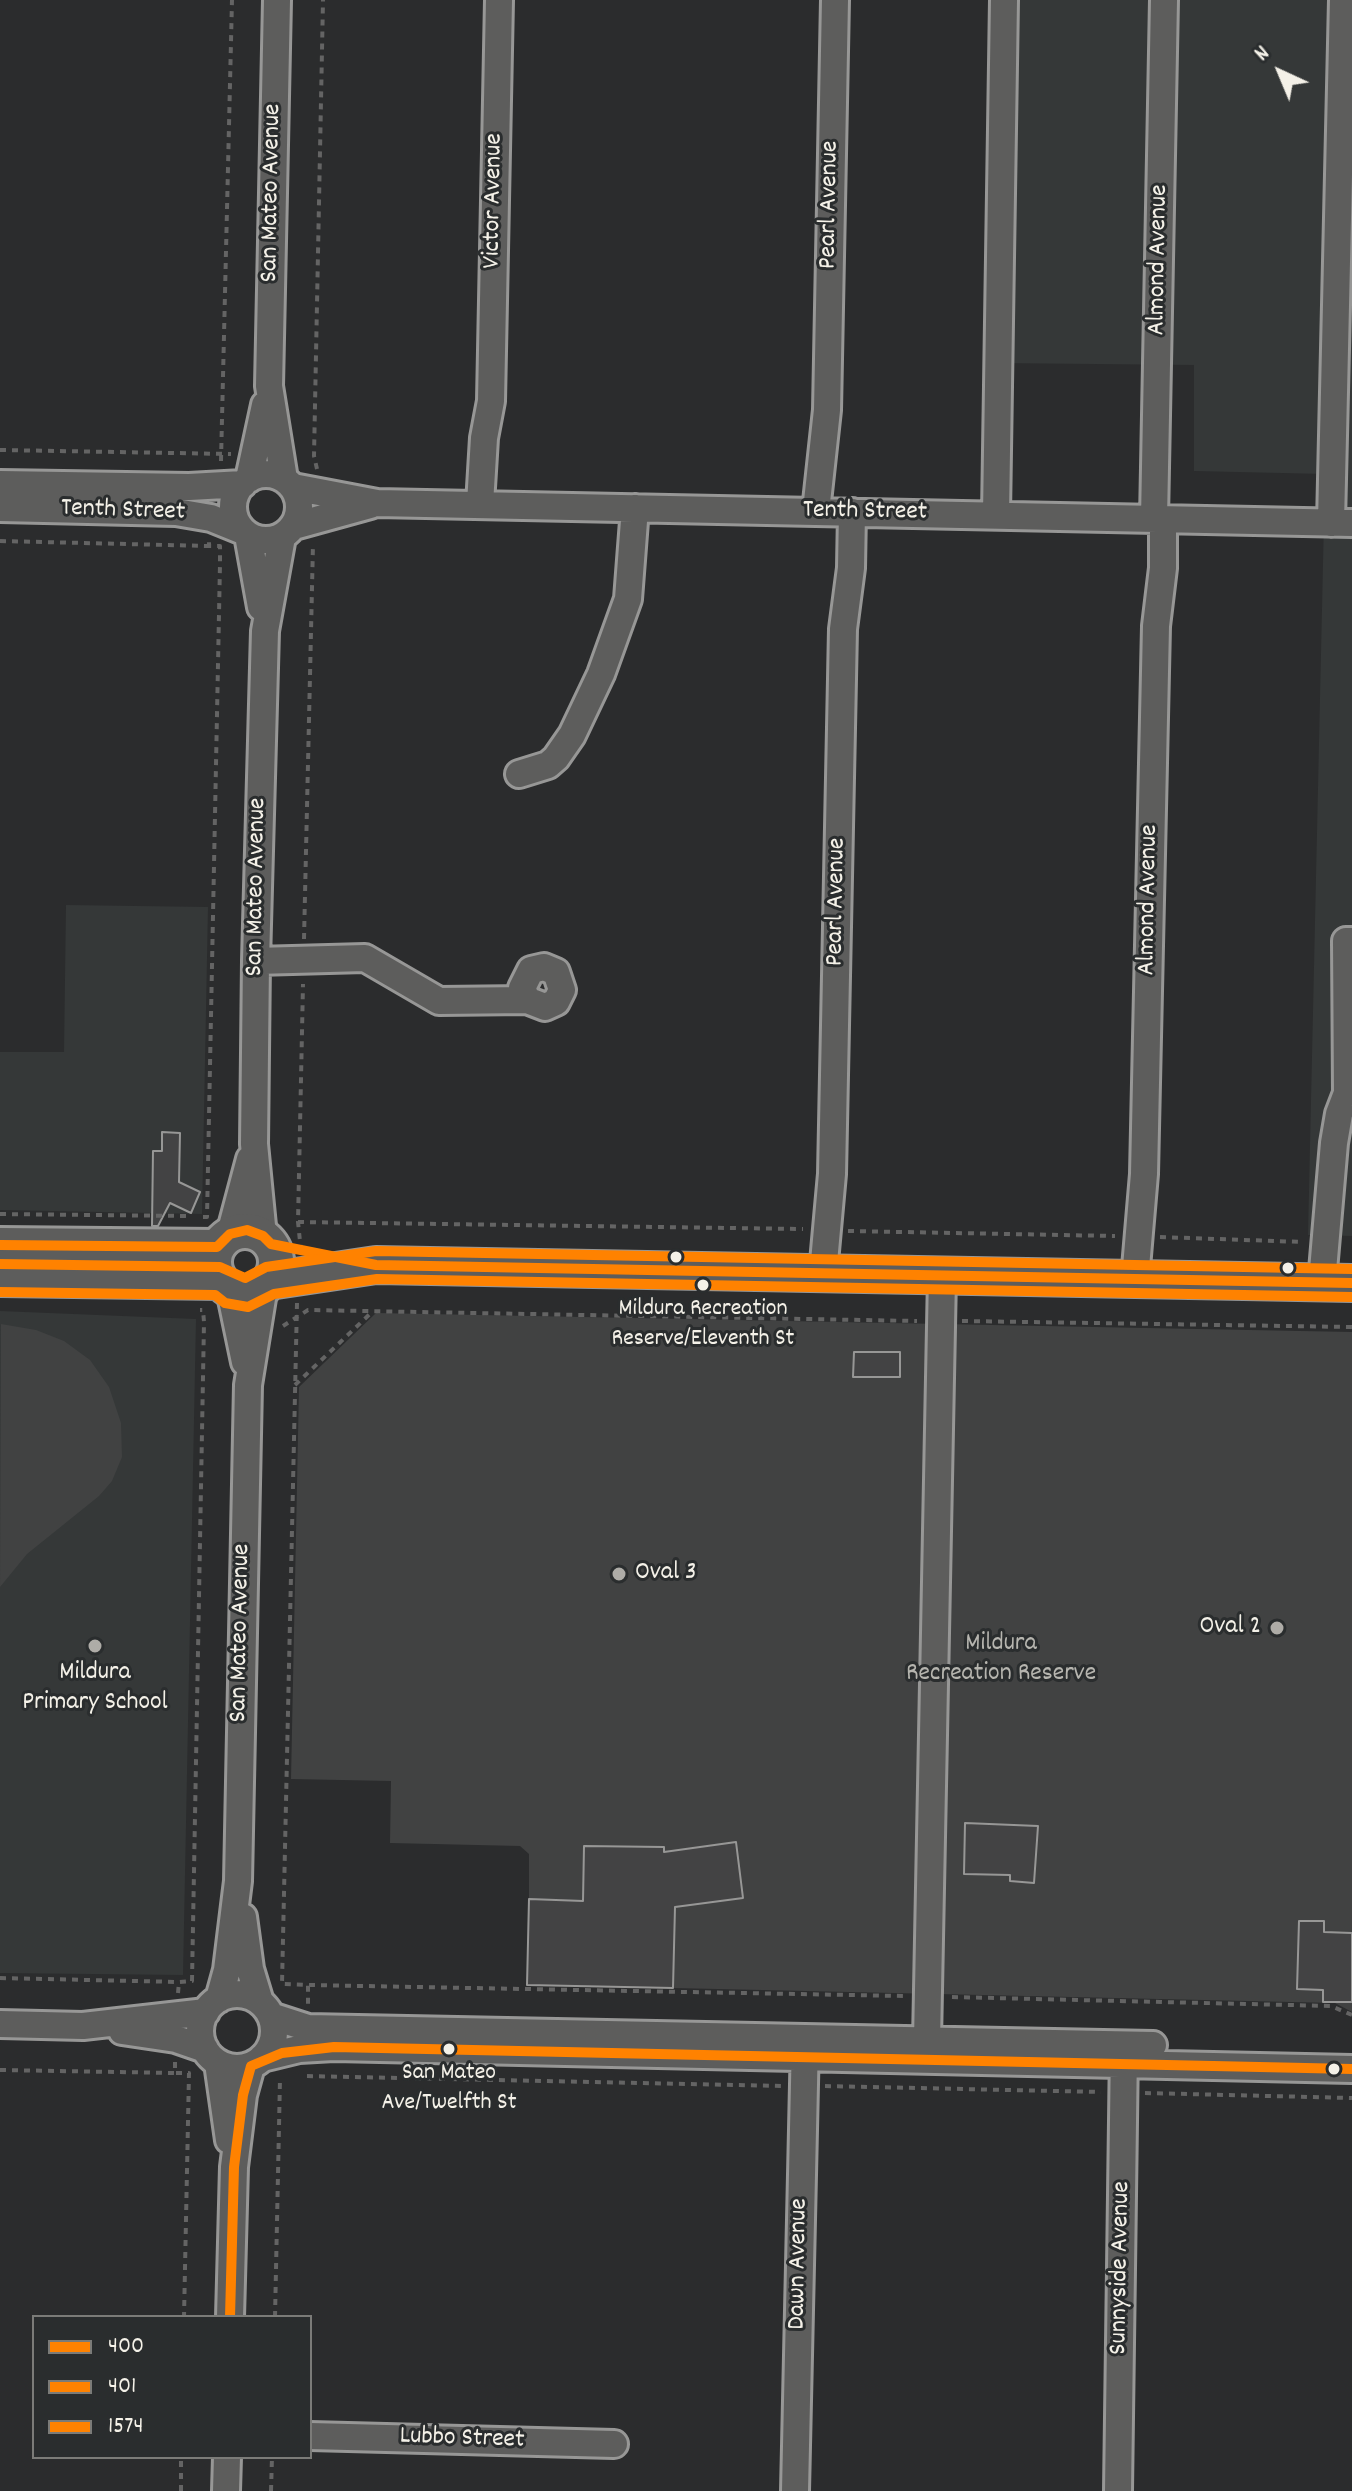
<!DOCTYPE html>
<style>
body{margin:0}
#map{position:relative;width:1352px;height:2491px;overflow:hidden;background:#2b2c2d;font-family:Dekko,sans-serif}
canvas{display:block}
.legend{position:absolute;left:32px;top:2315px;width:280px;height:144px;box-sizing:border-box;background:#2a2d2e;border:2px solid #7b7b78;margin:0;padding:10px 14px;list-style:none;font-size:24px;color:#f4f1e8}
.legend li{display:flex;align-items:center;gap:16px;height:40px}
.legend b{width:40px;border:2px solid #7b7b78}
.north{position:absolute;left:1240px;top:32px;width:80px;height:80px;-webkit-text-stroke:6px #2a2d2e;paint-order:stroke;rotate:316deg;font-size:22px;font-weight:700;line-height:32px;text-align:center;color:#f4f1e8}
.north::after{content:'';display:block;margin:auto;width:28px;height:36px;background:#f4f1e8;clip-path:polygon(50% 0,100% 100%,50% 72%,0 100%)}
</style>
<div id="map">
<canvas width="1352" height="2491"></canvas>
<ul class="legend">
<li><b style="height:10px;background:#ff8200"></b>400</li>
<li><b style="height:10px;background:#ff8200"></b>401</li>
<li><b style="height:10px;background:#ff8200"></b>1574</li>
</ul>
<div class="north">N</div>
</div>
<script>
const g = document.querySelector('canvas').getContext('2d');
g.lineJoin = 'round';
function fillPath(path, color) {
  g.fillStyle = color;
  g.fill(path, 'evenodd');
}
function shape(rows) {
  const path = new Path2D();
  for (const r of rows) {
    if (r.length === 3) {
      path.moveTo(r[0] + r[2], r[1]);
      path.arc(r[0], r[1], r[2], 0, 2 * Math.PI);
      continue;
    }
    path.moveTo(r[0], r[1]);
    for (let i = 2; i < r.length; i += 2) path.lineTo(r[i], r[i + 1]);
  }
  return path;
}
function strokePath(path, color, width, dash) {
  g.strokeStyle = color;
  g.lineWidth = width;
  g.lineCap = dash ? 'butt' : 'round';
  g.setLineDash(dash || []);
  g.stroke(path);
}
function label(font, color, halo, rows, align = 'center') {
  g.font = font + ' Dekko,sans-serif';
  g.lineWidth = 6;
  g.setLineDash([]);
  g.textBaseline = 'middle';
  g.strokeStyle = halo;
  g.fillStyle = color;
  for (const [text, x, y, turn = 0] of rows) {
    g.save();
    g.translate(x, y);
    g.rotate((+turn || 0) * Math.PI / 180);
    g.textAlign = isNaN(turn) ? turn : align;
    if (halo) g.strokeText(text, 0, 0);
    g.fillText(text, 0, 0);
    g.restore();
  }
}
fillPath(shape([
 [993,0,1352,0,1352,1236,1308,1235,1325,474,1194,471,1194,365,994,363],
 [66,905,208,907,202,1214,0,1210,0,1052,64,1052],
 [0,1311,196,1319,183,1975,0,1973]
]), '#353838');
fillPath(shape([
 [376,1313,1352,1332,1352,2012,1335,2003,673,1988,586,1913,559,1899,529,1899,529,1854,520,1846,390,1843,391,1781,291,1779,299,1387],
 [1,1324,36,1330,64,1341,90,1360,109,1387,121,1423,122,1457,112,1481,99,1496,27,1554,0,1587]
]), '#414242');
const building = shape([
 [162,1132,180,1133,179,1182,200,1192,191,1213,170,1203,158,1226,152,1226,153,1151,162,1151,162,1132],
 [854,1352,900,1352,900,1377,853,1377,854,1352],
 [965,1823,1038,1826,1034,1883,1010,1881,1010,1875,964,1874,965,1823],
 [736,1842,743,1898,675,1907,673,1988,527,1985,529,1899,583,1901,584,1846,664,1847,664,1852,736,1842],
 [1299,1921,1324,1921,1324,1932,1352,1933,1352,2002,1323,2002,1323,1990,1297,1989,1299,1921]
]);
fillPath(building, '#434344');
strokePath(building, '#979796', 2);
const minor = shape([
 [277,0,269,386,284,479],
 [266,507,33],
 [249,479,265,405],
 [0,484,189,487,243,484],
 [293,487,377,503,1352,523],
 [480,504,484,438,491,401,499,0],
 [0,508,176,512,211,518,243,531],
 [816,511,827,410,835,0],
 [996,515,1004,0],
 [1154,519,1164,0],
 [1331,523,1343,0],
 [294,526,370,505],
 [248,535,261,607],
 [519,774,548,765,556,758,572,735,601,674,628,599,635,508],
 [256,961,365,958,439,1001,527,1000,545,1007,556,1002,562,990,556,972,544,967,531,970,522,988,527,1000],
 [1347,1093,1346,941,1352,941],
 [230,1234,250,1159],
 [263,1236,254,1144,256,961,265,631,282,537],
 [823,1273,832,1174,843,629,851,568,852,512],
 [1135,1279,1144,1174,1156,626,1163,568,1163,519],
 [1322,1282,1334,1143,1339,1114,1352,1080],
 [230,1290,245,1362],
 [243,1917,250,1969,260,2002],
 [237,2031,37],
 [219,1999,227,1970,238,1881,248,1385,264,1286],
 [271,2016,308,2028,1153,2045],
 [0,2024,83,2026,206,2012],
 [122,2031,176,2039,205,2049],
 [927,2041,942,1276],
 [262,2058,299,2049,334,2047,1352,2069],
 [218,2063,229,2140],
 [230,2317,234,2167,243,2095,251,2066],
 [310,2436,614,2444],
 [226,2491,227,2457],
 [795,2491,805,2039],
 [1118,2491,1124,2047]
]);
const major = shape([
 [245,1262,31],
 [0,1245,217,1247],
 [0,1278,220,1281],
 [269,1281,376,1265,1352,1283]
]);
strokePath(minor, '#979796', 32);
strokePath(major, '#979796', 40);
strokePath(shape([
 [0,450,231,454],
 [221,461,232,0],
 [317,469,314,456,323,0],
 [0,541,209,546],
 [304,939,313,544],
 [0,1214,186,1216],
 [203,1217,207,1217,220,564,220,546,209,546,209,541],
 [298,1222,803,1229],
 [848,1231,1115,1236],
 [1160,1237,1303,1242],
 [301,1251,298,1222,303,984],
 [297,1303,282,1984,308,1985,308,2005],
 [962,1321,1352,1327],
 [283,1326,308,1310,917,1321],
 [295,1385,372,1312],
 [0,1978,179,1982],
 [309,1985,904,1996],
 [178,1993,179,1982,192,1981,204,1322,203,1310,200,1310],
 [952,1997,1331,2006,1352,2015],
 [175,2062,175,2073,189,2073,184,2317],
 [0,2070,175,2073],
 [307,2076,781,2086],
 [825,2086,1101,2092],
 [1145,2093,1352,2098],
 [275,2317,280,2079],
 [181,2491,181,2457],
 [271,2491,272,2457]
]), '#646464', 4, [6, 6]);
strokePath(minor, '#5d5d5c', 26);
strokePath(major, '#5d5d5c', 34);
strokePath(shape([
 [0,1245,217,1247,230,1234,247,1230,263,1236,271,1244,376,1265,1352,1283],
 [230,2317,234,2167,243,2095,251,2066,282,2053,334,2047,1352,2069]
]), '#ff8200', 10);
strokePath(shape([
 [0,1292,215,1295,225,1303,248,1307,274,1294,377,1279,1352,1297]
]), '#ff8200', 10);
strokePath(shape([
 [0,1264,220,1267,245,1278,266,1267,376,1251,1352,1269]
]), '#ff8200', 10);
for (const [x, y, r, color] of [
 [676,1257,7,"#f4f1e8"],
 [1288,1268,7,"#f4f1e8"],
 [703,1285,7,"#f4f1e8"],
 [619,1574,8,"#aeaca7"],
 [1277,1628,8,"#aeaca7"],
 [95,1646,8,"#aeaca7"],
 [449,2049,7,"#f4f1e8"],
 [1334,2069,7,"#f4f1e8"]
]) {
  const dot = new Path2D();
  dot.arc(x, y, r, 0, 2 * Math.PI);
  g.fillStyle = color;
  g.fill(dot);
  strokePath(dot, '#2a2d2e', 3);
}
label('24px', '#f4f1e8', '#2a2d2e', [
 ["Mildura Recreation",703,1311],
 ["Reserve/Eleventh St",703,1341],
 ["San Mateo",449,2075],
 ["Ave/Twelfth St",449,2105]
]);
label('26px', '#f4f1e8', '#2a2d2e', [
 ["San Mateo Avenue",273,193,-89],
 ["Victor Avenue",495,201,-89],
 ["Pearl Avenue",831,205,-89],
 ["Almond Avenue",1160,260,-89],
 ["Tenth Street",123,512,2],
 ["Tenth Street",865,513,1],
 ["San Mateo Avenue",258,887,-89],
 ["Almond Avenue",1150,900,-89],
 ["Pearl Avenue",838,902,-89],
 ["San Mateo Avenue",242,1633,-89],
 ["Dawn Avenue",800,2264,-89],
 ["Sunnyside Avenue",1122,2268,-89],
 ["Lubbo Street",462,2440,2]
]);
label('26px', '#f4f1e8', '#2a2d2e', [
 ["Oval 3",635,1574],
 ["Oval 2",1261,1628,"right"],
 ["Mildura",95,1674,"center"],
 ["Primary School",95,1704,"center"]
], 'left');
label('26px', '#b6b5af', '#2a2d2e', [
 ["Mildura",1001,1645],
 ["Recreation Reserve",1001,1675]
]);
</script>
